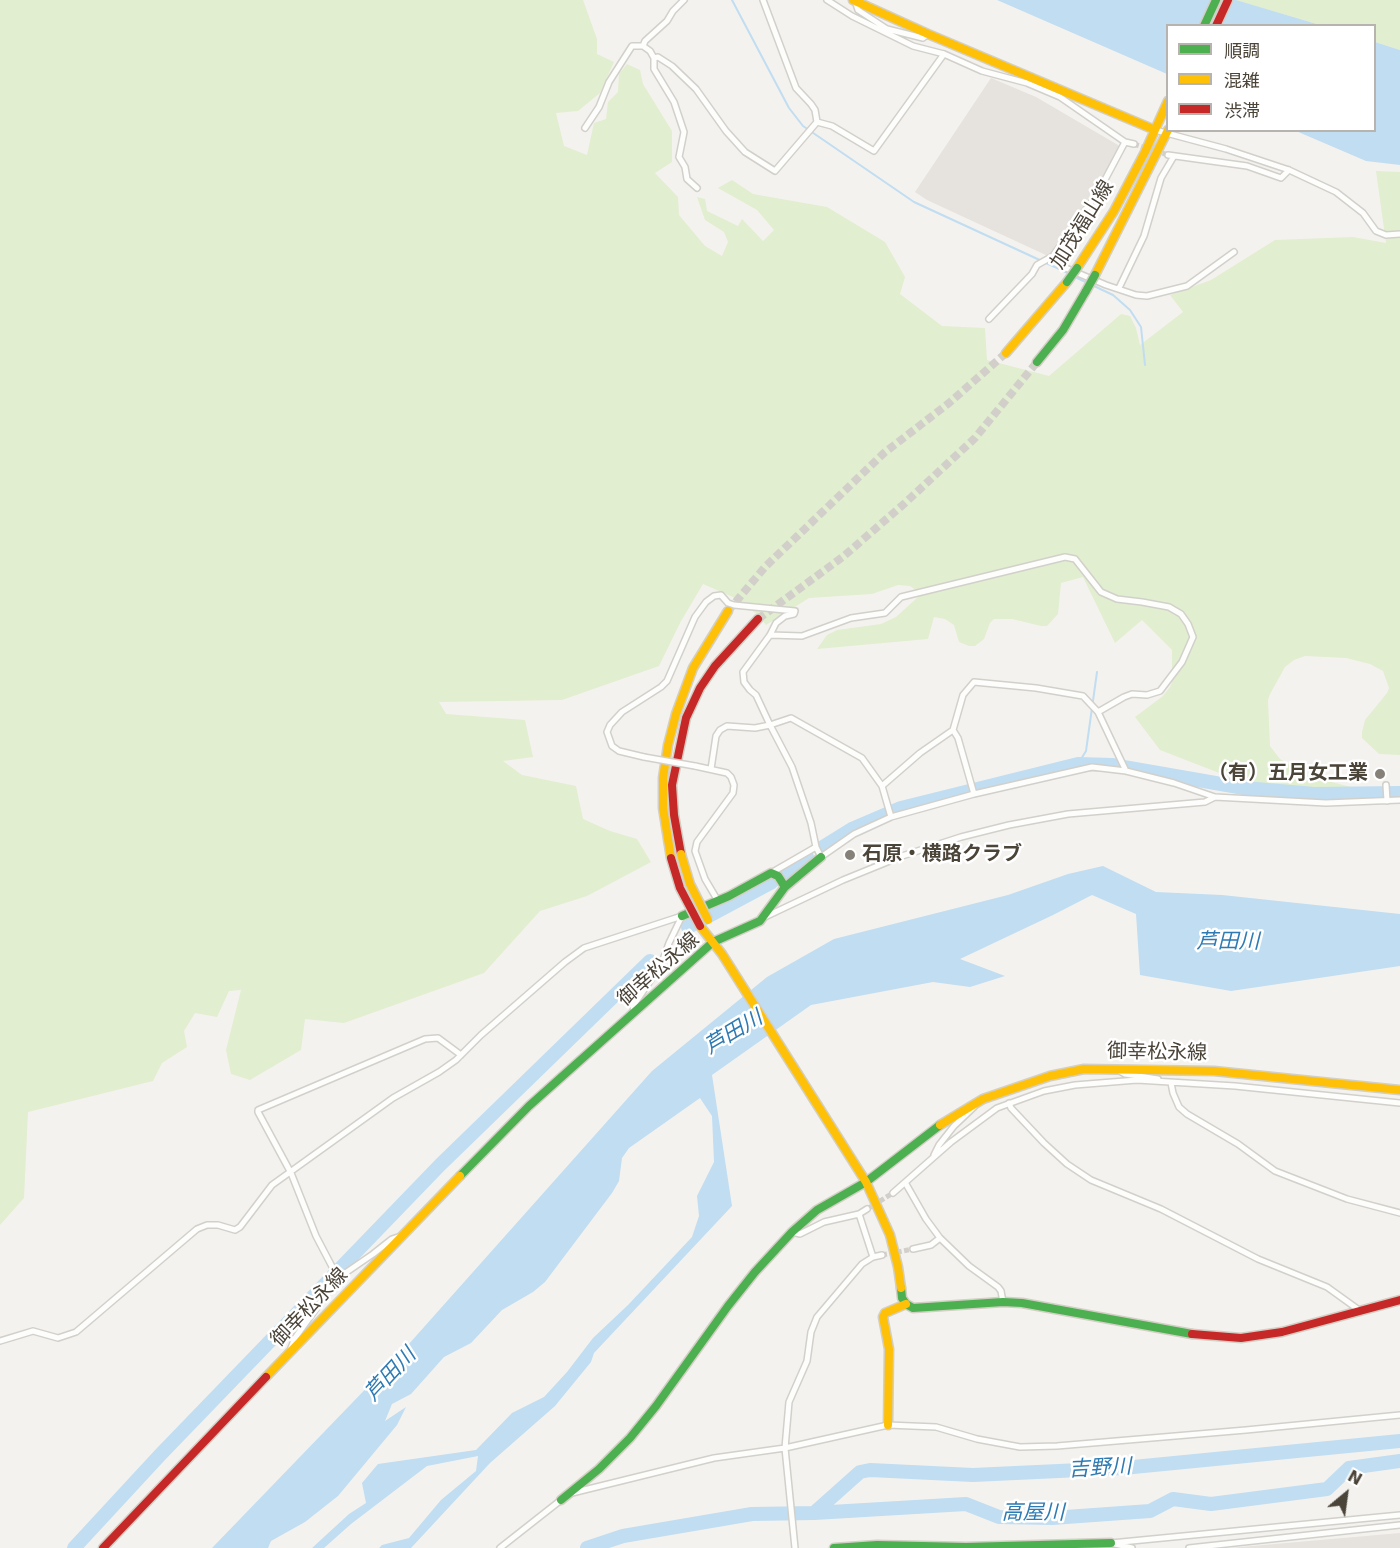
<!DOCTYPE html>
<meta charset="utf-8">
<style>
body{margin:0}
#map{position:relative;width:1400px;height:1548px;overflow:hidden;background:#f4f2ee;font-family:"DejaVu Sans","Noto Sans JP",sans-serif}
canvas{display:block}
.legend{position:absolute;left:1166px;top:24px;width:210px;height:108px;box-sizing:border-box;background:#fff;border:2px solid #b7b4b0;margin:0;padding:8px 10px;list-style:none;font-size:18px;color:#4b4439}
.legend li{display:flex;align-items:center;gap:12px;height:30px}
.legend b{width:30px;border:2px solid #b7b4b0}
.north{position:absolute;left:1316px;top:1464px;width:60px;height:60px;-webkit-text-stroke:4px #fff;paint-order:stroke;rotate:29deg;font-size:16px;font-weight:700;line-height:24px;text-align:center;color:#4b4439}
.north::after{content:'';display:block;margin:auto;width:21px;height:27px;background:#4b4439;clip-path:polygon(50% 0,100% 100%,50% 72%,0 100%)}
</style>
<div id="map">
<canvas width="1400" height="1548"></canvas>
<ul class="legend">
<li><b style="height:8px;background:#4caf50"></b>順調</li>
<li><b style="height:8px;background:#ffc107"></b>混雑</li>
<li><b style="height:8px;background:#c62828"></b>渋滞</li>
</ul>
<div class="north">N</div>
</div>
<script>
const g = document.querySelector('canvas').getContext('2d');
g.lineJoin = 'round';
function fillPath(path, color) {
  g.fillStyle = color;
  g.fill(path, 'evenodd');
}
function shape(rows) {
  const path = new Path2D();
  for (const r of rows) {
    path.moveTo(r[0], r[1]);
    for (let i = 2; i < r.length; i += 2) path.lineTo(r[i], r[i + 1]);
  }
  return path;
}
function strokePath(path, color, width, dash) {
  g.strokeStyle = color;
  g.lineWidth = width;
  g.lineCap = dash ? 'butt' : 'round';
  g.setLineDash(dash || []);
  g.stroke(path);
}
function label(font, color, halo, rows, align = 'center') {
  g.font = font + ' "DejaVu Sans","Noto Sans JP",sans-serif';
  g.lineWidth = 5;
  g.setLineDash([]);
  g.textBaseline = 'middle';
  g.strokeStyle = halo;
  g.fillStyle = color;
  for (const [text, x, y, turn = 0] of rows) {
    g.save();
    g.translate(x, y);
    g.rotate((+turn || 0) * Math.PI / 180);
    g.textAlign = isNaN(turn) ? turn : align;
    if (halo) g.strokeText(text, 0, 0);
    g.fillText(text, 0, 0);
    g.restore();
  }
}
fillPath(shape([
 [991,78,1036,97,1118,145,1120,148,1097,188,1093,190,1077,219,1052,255,1048,256,927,200,915,192],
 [1400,1533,1400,1548,1230,1548]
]), '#e6e2de');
fillPath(shape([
 [0,0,583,0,597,39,597,54,614,62,600,93,578,111,556,113,564,146,587,155,594,123,606,119,608,102,618,92,619,74,627,64,640,70,643,84,672,131,672,162,655,173,678,197,679,215,705,246,722,256,728,242,724,232,705,220,697,197,705,199,707,211,738,226,742,219,763,241,774,230,757,210,718,188,732,180,753,194,827,207,885,242,905,277,900,294,942,326,985,328,987,360,1049,376,1121,314,1130,316,1136,328,1140,345,1183,312,1170,295,1211,280,1275,240,1353,237,1386,243,1376,171,1400,172,1400,755,1379,754,1362,738,1362,732,1365,720,1387,693,1389,688,1383,671,1370,664,1346,658,1305,656,1294,660,1285,667,1270,694,1268,700,1270,746,1280,759,1308,776,1363,790,1363,800,1245,783,1160,750,1135,717,1163,696,1170,687,1172,682,1172,650,1142,620,1115,643,1083,577,1061,583,1058,614,1047,626,1041,626,1012,619,994,619,990,623,984,639,975,646,969,646,959,642,954,625,945,619,934,617,928,639,817,649,827,635,837,630,881,624,896,617,917,598,919,592,910,586,898,585,872,594,809,598,766,625,758,615,735,598,703,584,680,623,659,666,562,700,439,702,446,714,525,720,533,757,503,761,522,775,576,786,583,819,610,831,637,839,651,862,587,896,540,911,484,973,344,1023,305,1019,301,1050,250,1080,231,1074,226,1050,241,990,229,991,217,1017,195,1013,184,1031,187,1047,162,1063,153,1081,28,1112,24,1198,0,1225],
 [1235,0,1400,0,1400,50,1375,42,1374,26,1320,25]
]), '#e1eecf');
fillPath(shape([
 [997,0,1236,0,1320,25,1168,26,1167,74],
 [1375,42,1400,50,1400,165,1366,161,1296,131,1374,130],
 [1103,866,1156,892,1222,895,1400,914,1400,966,1231,991,1140,975,1136,914,1092,895,1053,915,960,959,1005,976,970,987,933,982,811,1005,712,1075,732,1206,594,1353,591,1362,555,1406,490,1463,411,1548,379,1548,382,1545,409,1538,441,1500,476,1471,478,1456,427,1466,351,1524,324,1548,312,1548,349,1514,366,1503,362,1483,378,1464,476,1450,512,1413,544,1397,567,1372,593,1338,628,1305,692,1237,699,1216,697,1196,714,1162,712,1116,700,1098,629,1148,622,1158,619,1181,612,1193,545,1282,533,1292,502,1310,471,1343,444,1357,411,1394,392,1404,385,1421,406,1407,397,1425,338,1496,305,1522,271,1541,268,1548,212,1548,408,1345,652,1071,767,977,834,939,1008,895,1068,874]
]), '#c0ddf1');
strokePath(shape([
 [732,0,789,108,803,126,914,202,1070,274],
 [1075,277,1113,295,1130,310,1141,327,1145,365],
 [1078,764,1086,751,1097,672]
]), '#c0ddf1', 2);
strokePath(shape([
 [823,847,852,829,901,808,1078,764,1112,765,1244,788,1314,794,1400,793],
 [784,874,807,857],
 [688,927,772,882],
 [814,1513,860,1472,870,1470,973,1475,1123,1468,1400,1441],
 [74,1548,160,1455,440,1165,650,961],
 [587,1548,623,1536,752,1514,814,1513,966,1504,999,1517,1052,1518,1150,1511,1173,1499,1211,1504,1327,1489,1349,1468,1400,1461]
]), '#c0ddf1', 14);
strokePath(shape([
 [1134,144,1168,155],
 [867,1209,893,1193],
 [882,1255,913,1249]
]), '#d2cfca', 5, [5, 2.5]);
strokePath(shape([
 [728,611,765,567,884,453,949,403,1006,353],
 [758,619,844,556,905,503,975,438,1037,362]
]), '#d2cfca', 8, [8, 4]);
const street = shape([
 [684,0,673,11,667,21,645,41,643,46,650,51,654,58,654,69,674,102,684,132,679,157,685,167,687,179,697,188],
 [763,0,796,88,811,104,815,110,817,122],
 [827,0,852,16,913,46,944,54,982,71,1027,83,1060,97,1125,142,1134,144],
 [855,1,858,10,887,29,923,38,928,34],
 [654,58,658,57,672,66,696,89,726,131,745,152,775,171,817,122,832,126,874,151,944,54],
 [585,128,599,107,609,82,632,46,643,46],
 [1155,130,1226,149,1289,170,1336,192,1363,213,1376,231,1386,235,1400,234],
 [1168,155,1247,166,1281,178,1289,170],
 [1053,256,1061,266,1106,285,1136,295,1147,296,1187,286,1234,252],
 [1119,288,1144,236,1161,178,1174,156],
 [989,319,1032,274,1037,265,1053,256,1099,191,1125,142],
 [770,635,802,636,851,618,885,613,901,597,1065,557,1075,559,1101,592,1117,599,1142,602,1169,607,1181,614,1188,624,1193,637,1182,662,1160,691,1147,695,1132,694,1124,697,1098,712],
 [953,730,958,738,974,794],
 [644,757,619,751,612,746,607,732,610,725,622,712,661,687,667,681,695,617,706,602,714,596,721,595,728,603,734,605,795,611,794,614,785,616,776,623,770,635,743,672,744,682,750,690,756,695,770,725,755,728,727,726,720,730,716,736,711,769],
 [695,766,727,773,731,777,734,785,733,793,697,842,695,851,705,879,718,901],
 [1386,785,1387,801],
 [882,786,920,753,953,730,963,695,974,682,1036,688,1083,696,1098,712,1126,771],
 [891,817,882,786,862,758,791,718,770,725,792,767,811,823,816,847,821,857,854,834,891,817,974,794,1092,767,1126,771,1174,783,1215,797],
 [771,873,816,847],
 [765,917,843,880,902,856,961,837,1009,825,1068,814,1205,802,1215,797,1326,803,1400,800],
 [634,1012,633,1006,661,965,669,943,682,916],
 [1118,1070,1125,1074,1158,1079],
 [1171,1083,1173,1093,1179,1107,1187,1114,1238,1144,1275,1171,1347,1199,1400,1213],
 [1009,1103,1011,1108,1044,1143,1067,1164,1091,1180,1161,1209,1258,1259,1327,1287,1359,1310],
 [934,1155,939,1145,954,1126,974,1107],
 [906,1184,926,1219,940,1238,969,1266,998,1287,1001,1291,1003,1302],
 [893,1193,951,1142,997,1108,1044,1091,1075,1085,1137,1080,1235,1086,1400,1103],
 [859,1214,873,1257],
 [792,1232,800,1234,824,1222,859,1214,867,1209],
 [913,1249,931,1245,940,1238],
 [338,1278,316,1236,291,1173,258,1112,258,1110,425,1039,438,1038,461,1055],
 [0,1341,33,1331,58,1338,76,1332,197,1229,207,1225,218,1225,235,1230,240,1227,272,1185,393,1098,439,1072,456,1060,481,1035,565,962,584,948,682,916],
 [291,1348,295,1338,338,1278,373,1254,392,1239,401,1236],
 [572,1493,714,1458,785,1448,888,1425,936,1427,977,1439,1020,1447,1057,1446,1246,1430,1400,1415],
 [1111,1543,1400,1515],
 [1115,1544,1132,1548],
 [500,1548,561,1500],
 [795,1548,785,1448,789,1402,807,1361,811,1332,817,1317,862,1264,873,1257,882,1255],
 [1189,1548,1400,1525]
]);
const fast = shape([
 [1204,26,1216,0],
 [1037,362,1063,330,1086,291],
 [682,916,729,896,771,873,778,876,785,887],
 [460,1176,529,1106,713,942,760,921,785,887,821,857],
 [901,1288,902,1298,906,1304,913,1308,1003,1302,1022,1303,1192,1334],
 [561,1500,599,1469,630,1438,656,1406,728,1306,755,1272,792,1232,817,1210,866,1182,940,1125],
 [834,1548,877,1545,966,1547,1111,1543]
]);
const slow = shape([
 [853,0,928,34,1155,130],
 [1077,268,1114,211,1145,152,1168,101],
 [1095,275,1168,130],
 [1006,353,1067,282],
 [671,858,663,808,663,778,668,745,676,714,693,668,728,611],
 [700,926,722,954,866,1182,890,1235,898,1267,901,1288],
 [940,1125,983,1099,1050,1076,1084,1069,1214,1071,1400,1090],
 [266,1377,460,1176],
 [888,1425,889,1349,883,1317,885,1313,906,1304]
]);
const jam = shape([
 [1216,26,1228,0],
 [681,854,674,815,672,785,686,718,700,688,715,666,758,619],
 [1192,1334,1241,1338,1282,1332,1400,1300],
 [103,1548,266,1377]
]);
strokePath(street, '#d2d0cb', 8);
strokePath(fast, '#d3cfc5', 11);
strokePath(slow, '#d3cfc5', 11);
strokePath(jam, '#d3cfc5', 11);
strokePath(street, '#fdfdfc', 5);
strokePath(fast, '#4caf50', 8);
strokePath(slow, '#ffc107', 8);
strokePath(jam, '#c62828', 8);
const streetBridge = shape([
 [644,757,695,766]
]);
const fastBridge = shape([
 [1067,282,1077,268],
 [1086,291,1095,275]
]);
const slowBridge = shape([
 [681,854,690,884,708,920]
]);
const jamBridge = shape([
 [671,858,680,888,700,926]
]);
strokePath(streetBridge, '#d2d0cb', 8, []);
strokePath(fastBridge, '#d3cfc5', 11, []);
strokePath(slowBridge, '#d3cfc5', 11, []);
strokePath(jamBridge, '#d3cfc5', 11, []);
strokePath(streetBridge, '#fdfdfc', 5);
strokePath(fastBridge, '#4caf50', 8);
strokePath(slowBridge, '#ffc107', 8);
strokePath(jamBridge, '#c62828', 8);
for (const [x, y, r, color] of [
 [1380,774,6,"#868178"],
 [850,855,6,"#868178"]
]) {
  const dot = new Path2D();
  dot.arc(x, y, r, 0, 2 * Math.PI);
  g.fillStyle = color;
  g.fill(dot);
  strokePath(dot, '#fff', 2);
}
label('20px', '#4b4439', '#fff', [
 ["加茂福山線",1083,225,-58],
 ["御幸松永線",659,970,-41],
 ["御幸松永線",1157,1053,1],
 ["御幸松永線",310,1308,-46]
]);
label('bold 20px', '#4b4439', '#fff', [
 ["（有）五月女工業",1368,774],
 ["石原・横路クラブ",862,855,"left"]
], 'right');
label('italic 21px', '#2e7ab2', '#fff', [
 ["芦田川",1228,943],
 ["芦田川",734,1033,-31],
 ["芦田川",391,1375,-47],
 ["吉野川",1100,1469,-3],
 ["高屋川",1033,1514]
]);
</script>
